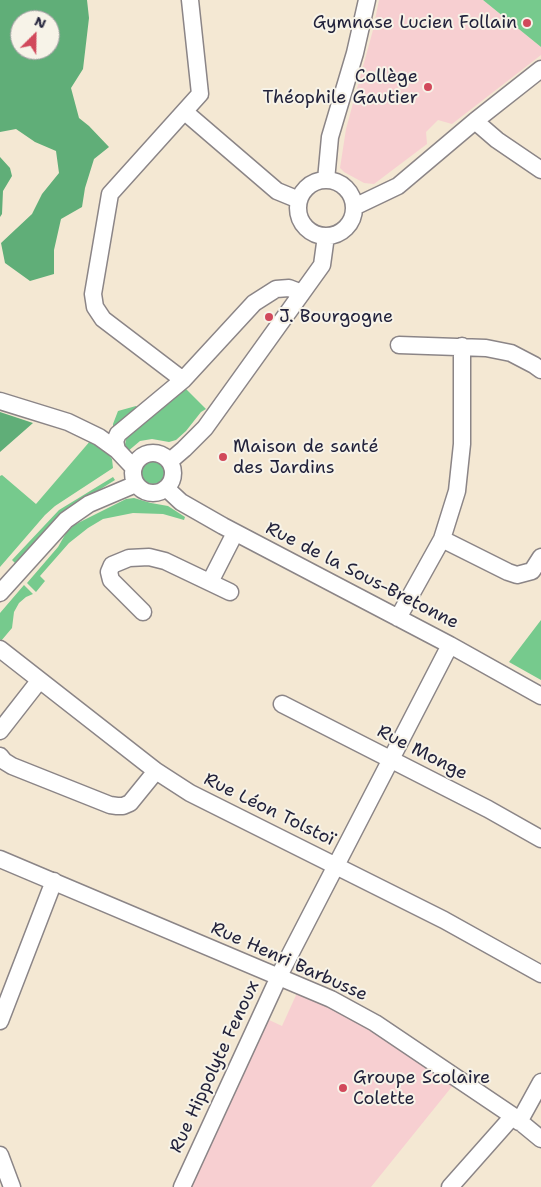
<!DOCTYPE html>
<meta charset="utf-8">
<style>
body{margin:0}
#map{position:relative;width:541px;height:1187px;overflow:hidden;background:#f4e8d3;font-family:"Shantell Sans",sans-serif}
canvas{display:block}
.north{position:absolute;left:10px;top:10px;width:50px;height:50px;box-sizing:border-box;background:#f7f3e8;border:1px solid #a29fa3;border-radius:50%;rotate:23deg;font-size:14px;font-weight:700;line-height:20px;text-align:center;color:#22223b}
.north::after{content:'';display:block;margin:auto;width:18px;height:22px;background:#d1495b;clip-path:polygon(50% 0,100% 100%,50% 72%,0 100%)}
</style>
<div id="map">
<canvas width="541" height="1187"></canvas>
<div class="north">N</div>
</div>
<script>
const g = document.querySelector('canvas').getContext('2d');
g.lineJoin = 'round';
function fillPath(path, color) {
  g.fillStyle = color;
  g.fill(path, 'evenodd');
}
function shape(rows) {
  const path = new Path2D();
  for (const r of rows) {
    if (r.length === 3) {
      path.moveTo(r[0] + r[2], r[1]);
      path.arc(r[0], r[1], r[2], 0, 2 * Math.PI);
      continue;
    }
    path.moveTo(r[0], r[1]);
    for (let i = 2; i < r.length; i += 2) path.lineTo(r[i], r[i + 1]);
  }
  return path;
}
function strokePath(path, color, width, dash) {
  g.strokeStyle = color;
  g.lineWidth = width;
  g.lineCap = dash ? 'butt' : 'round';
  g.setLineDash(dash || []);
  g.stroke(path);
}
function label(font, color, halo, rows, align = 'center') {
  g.font = font + ' "Shantell Sans",sans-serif';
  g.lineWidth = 4;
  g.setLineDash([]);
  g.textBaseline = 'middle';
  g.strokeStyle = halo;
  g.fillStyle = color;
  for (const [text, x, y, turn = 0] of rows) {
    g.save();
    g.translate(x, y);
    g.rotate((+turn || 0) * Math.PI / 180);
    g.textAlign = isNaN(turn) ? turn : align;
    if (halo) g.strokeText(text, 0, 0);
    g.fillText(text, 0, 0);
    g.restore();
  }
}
fillPath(shape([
 [379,0,483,0,541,47,541,55,452,124,438,120,426,132,427,144,374,184,364,183,344,172,340,168,346,129,373,30],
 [297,993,339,1012,386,1039,454,1084,371,1187,190,1187,267,1019,282,1026]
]), '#f7cfd1');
fillPath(shape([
 [483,0,541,0,541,47],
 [184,387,206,409,201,412,186,431,176,440,169,442,152,439,140,441,127,452,125,445,127,434],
 [136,406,140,410,113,429,113,424,118,411],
 [91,440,109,455,112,459,113,468,55,506,45,515,0,567,0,476,2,475,36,504],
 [153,472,12],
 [113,477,115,480,61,514,15,563,12,560,59,510],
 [134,498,151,503,168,506,185,517,184,520,163,514,133,513,103,519,88,528,69,543,40,576,45,581,36,592,27,583,58,547,66,533,74,525,126,499],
 [24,585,33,594,26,597,19,603,14,612,12,628,1,641,0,639,0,613],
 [541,620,541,680,509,662]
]), '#76ca8d');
fillPath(shape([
 [0,0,87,0,89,18,83,69,71,88,79,118,89,126,109,147,94,159,85,188,82,207,61,219,54,250,54,274,30,281,5,263,1,243,32,214,42,194,59,173,56,151,35,142,16,129,0,132],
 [20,20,50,20,50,50,20,50],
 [0,157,10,168,12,176,3,191,2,214,0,217],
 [0,412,33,423,0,452]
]), '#60ae78');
const minor = shape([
 [185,112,277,191,299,200],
 [475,121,497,140,541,170],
 [326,180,330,137,355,53,367,0],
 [326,208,28],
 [354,207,398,186,475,121,541,69],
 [399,345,486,348,511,353,534,365,541,370],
 [183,380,103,319,95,307,93,294,110,194,200,94,190,0],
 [0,401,68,422,99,437,117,450],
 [153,473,20],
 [170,461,184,449,205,428,322,265,326,236],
 [133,467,117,450,115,441,118,434,183,380,254,303,276,289,289,288,302,293],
 [166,488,181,502,223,526,450,645,541,696],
 [442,539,508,572,517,575,532,571,541,557],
 [210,582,235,533],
 [0,593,66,520,89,504,136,484],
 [143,612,111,580,109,572,112,565,129,558,149,557,165,561,230,592],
 [398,618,442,539,457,491,462,444,462,346],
 [0,649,156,771,190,793,444,920,541,974],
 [282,704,488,809,541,839],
 [0,731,39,681],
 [0,756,4,761,12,766,110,805,117,806,123,806,130,803,156,771],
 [0,859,331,999,375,1023,513,1116,541,1139],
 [0,1021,54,881],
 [519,1122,541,1082],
 [0,1155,12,1187],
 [182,1187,282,970,450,645],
 [450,1187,513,1116]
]);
strokePath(minor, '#8b8587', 19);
strokePath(minor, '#fff', 16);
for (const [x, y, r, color] of [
 [527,23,5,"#d1495b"],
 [428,87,5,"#d1495b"],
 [269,317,5,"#d1495b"],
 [223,457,5,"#d1495b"],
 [343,1088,5,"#d1495b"]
]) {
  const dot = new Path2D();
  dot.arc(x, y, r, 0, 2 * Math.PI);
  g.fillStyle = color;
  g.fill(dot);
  strokePath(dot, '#f7f3e8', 2);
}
label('18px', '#22223b', '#f7f3e8', [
 ["Gymnase Lucien Follain",517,23,"right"],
 ["Collège",418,77,"right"],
 ["Théophile Gautier",418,98,"right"],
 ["J. Bourgogne",279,317],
 ["Maison de santé",233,447],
 ["des Jardins",233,468],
 ["Groupe Scolaire",353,1078],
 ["Colette",353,1099]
], 'left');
label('18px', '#22223b', '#f7f3e8', [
 ["Rue de la Sous-Bretonne",362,576,27],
 ["Rue Monge",422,753,27],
 ["Rue Léon Tolstoï",269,810,26],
 ["Rue Henri Barbusse",289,962,24],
 ["Rue Hippolyte Fenoux",215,1067,-65]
]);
</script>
